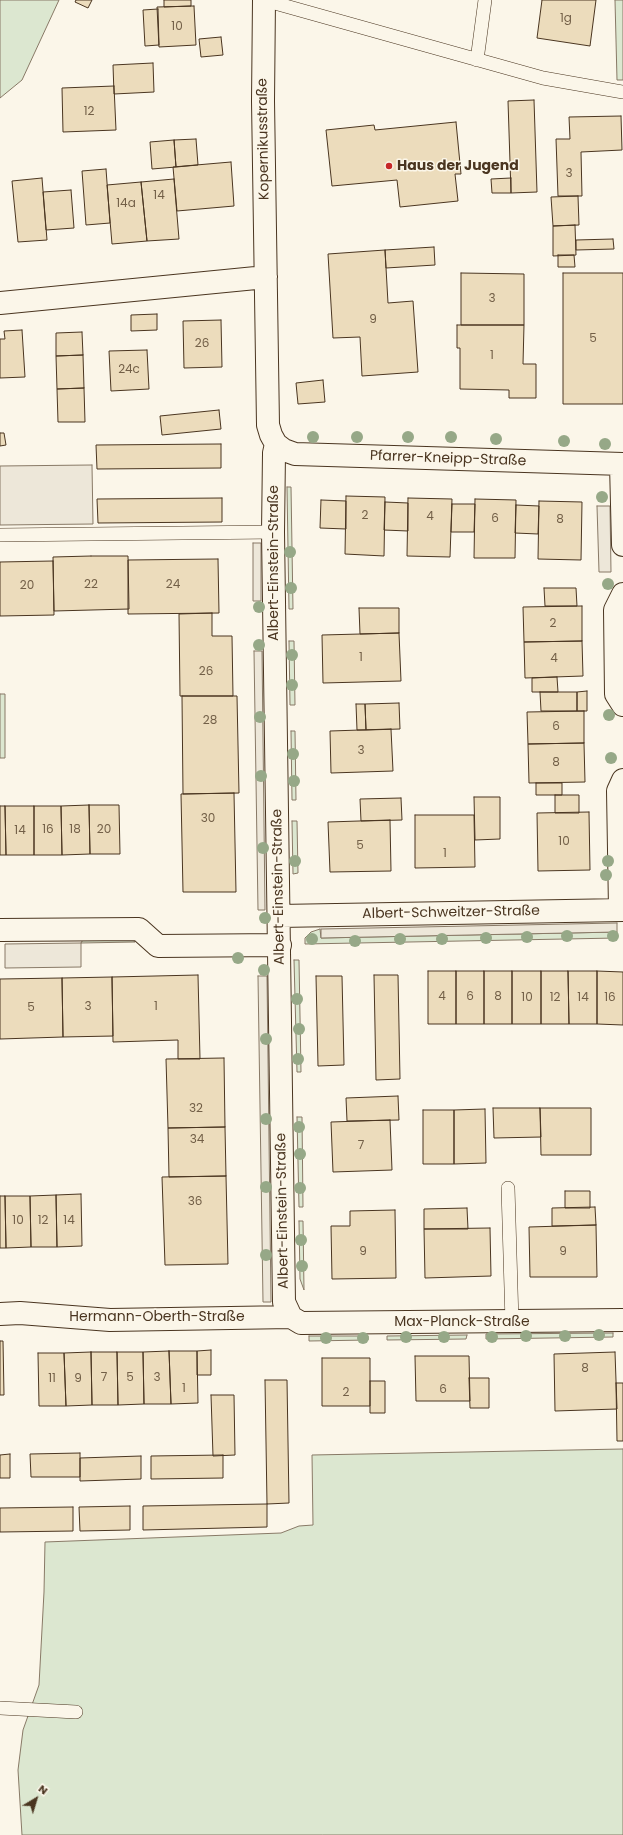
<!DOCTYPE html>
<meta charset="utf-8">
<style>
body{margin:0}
#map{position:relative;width:623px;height:1835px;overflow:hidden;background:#fbf6e9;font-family:Poppins,sans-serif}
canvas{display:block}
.north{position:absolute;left:16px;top:1779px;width:40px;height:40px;-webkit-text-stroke:3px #fbf6e9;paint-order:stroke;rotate:38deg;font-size:11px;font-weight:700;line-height:16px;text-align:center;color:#4a3520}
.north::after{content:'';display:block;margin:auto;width:14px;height:18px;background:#4a3520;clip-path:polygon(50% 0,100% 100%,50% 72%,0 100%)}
</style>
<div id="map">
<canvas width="623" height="1835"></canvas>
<div class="north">N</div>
</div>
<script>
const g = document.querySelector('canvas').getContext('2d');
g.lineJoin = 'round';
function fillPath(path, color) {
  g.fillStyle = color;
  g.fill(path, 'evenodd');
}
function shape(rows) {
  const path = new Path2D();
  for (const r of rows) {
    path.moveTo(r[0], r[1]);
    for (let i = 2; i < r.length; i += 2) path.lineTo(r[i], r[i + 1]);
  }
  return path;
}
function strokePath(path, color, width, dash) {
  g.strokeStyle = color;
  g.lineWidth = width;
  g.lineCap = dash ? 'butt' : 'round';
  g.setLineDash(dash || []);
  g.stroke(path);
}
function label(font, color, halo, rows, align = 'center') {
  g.font = font + ' Poppins,sans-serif';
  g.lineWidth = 3;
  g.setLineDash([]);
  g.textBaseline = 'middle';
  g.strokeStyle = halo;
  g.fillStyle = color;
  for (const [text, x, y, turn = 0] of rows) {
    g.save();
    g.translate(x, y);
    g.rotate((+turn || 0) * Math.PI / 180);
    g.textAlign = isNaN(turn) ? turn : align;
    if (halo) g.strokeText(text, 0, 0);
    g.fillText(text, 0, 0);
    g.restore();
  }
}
const green = shape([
 [0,0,59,0,22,80,0,98,0,0],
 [615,0,623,0,623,80,617,80,615,0],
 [287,487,291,487,293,609,289,609,287,487],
 [289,641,294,641,295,705,290,705,289,641],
 [0,694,5,694,5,758,0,758,0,694],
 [291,731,295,731,296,800,292,800,291,731],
 [292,821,297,821,298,873,293,874,292,821],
 [320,929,321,938,617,932,617,938,305,944,305,938,311,932,320,929],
 [84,938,130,938,135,942,81,943,84,938],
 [294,960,299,960,301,1072,297,1072,294,960],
 [297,1117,302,1117,303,1207,299,1207,297,1117],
 [299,1221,303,1221,304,1290,300,1279,299,1221],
 [613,1333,613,1337,486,1339,486,1334,613,1333],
 [467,1335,466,1339,387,1340,387,1336,467,1335],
 [309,1336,368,1336,368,1340,309,1341,309,1336],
 [623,1449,623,1835,22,1835,18,1770,23,1730,39,1685,44,1592,45,1542,281,1533,299,1526,313,1525,312,1455,623,1449]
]);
fillPath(green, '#dce7d0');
strokePath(green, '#887966', 1);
const parking = shape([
 [92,465,93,524,0,525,0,466,92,465],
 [597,506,610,506,611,572,599,572,597,506],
 [253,543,261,543,261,601,253,601,253,543],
 [254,651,262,651,265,910,258,910,254,651],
 [617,923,617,932,321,938,321,929,617,923],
 [81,943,81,967,5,968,5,944,81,943],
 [258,976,267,976,271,1302,263,1302,258,976]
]);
fillPath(parking, '#ede7d9');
strokePath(parking, '#887966', 1);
const building = shape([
 [76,0,92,0,88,8,75,2,76,0],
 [164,0,191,0,191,6,164,7,164,0],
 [542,0,596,0,590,46,537,38,542,0],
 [194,6,196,45,159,47,157,7,194,6],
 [158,9,159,45,145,46,143,10,158,9],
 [221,37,223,55,201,57,199,39,221,37],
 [153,63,154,92,114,94,113,65,153,63],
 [114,86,116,130,63,132,62,88,114,86],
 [534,100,537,192,511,193,508,101,534,100],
 [621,116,622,150,581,152,582,196,558,196,556,139,570,139,569,117,621,116],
 [456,122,461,174,455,174,458,201,400,207,397,180,332,186,326,130,374,125,375,130,456,122],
 [196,139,198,165,176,167,174,140,196,139],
 [174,140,176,167,152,169,150,142,174,140],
 [231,162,234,206,177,211,173,167,231,162],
 [106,169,110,223,86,225,82,171,106,169],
 [42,178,47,240,18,242,12,181,42,178],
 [511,178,511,193,492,193,491,179,511,178],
 [174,179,179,239,147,241,141,182,174,179],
 [141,182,147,241,112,244,107,185,141,182],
 [71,190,74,228,46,230,43,192,71,190],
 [578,196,579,225,553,226,551,197,578,196],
 [575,225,576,255,553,256,553,226,575,225],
 [613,239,614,249,576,250,576,240,613,239],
 [434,247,435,265,386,268,385,250,434,247],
 [385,250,388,303,413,301,418,372,362,376,360,337,333,338,328,254,385,250],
 [558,255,574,255,575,267,558,267,558,255],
 [461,273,524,274,524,325,461,325,461,273],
 [563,273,623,273,623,404,563,404,563,273],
 [157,314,157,330,131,331,131,315,157,314],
 [221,320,222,367,184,368,183,321,221,320],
 [457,325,524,325,523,364,536,364,536,398,509,398,509,390,460,389,460,348,457,348,457,325],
 [22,330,25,377,0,378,0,339,5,339,4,331,22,330],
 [82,332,83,355,56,356,56,333,82,332],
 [147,350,149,389,111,391,109,351,147,350],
 [83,355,84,388,57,389,56,356,83,355],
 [323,380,325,402,298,404,296,383,323,380],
 [84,388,85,422,58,422,57,389,84,388],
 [219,410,221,429,162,435,160,416,219,410],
 [0,433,4,433,6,445,0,446,0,433],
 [221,444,221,468,97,469,96,445,221,444],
 [346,496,385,497,384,556,345,554,346,496],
 [222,498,222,522,98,523,97,499,222,498],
 [408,498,452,499,450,557,407,556,408,498],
 [475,499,516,500,515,558,474,558,475,499],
 [321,500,346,501,346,529,320,528,321,500],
 [539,501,582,502,581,560,538,559,539,501],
 [385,502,408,503,408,531,384,530,385,502],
 [452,504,475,504,474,532,451,532,452,504],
 [516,505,539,506,538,534,515,533,516,505],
 [91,556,128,556,129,609,54,611,53,557,91,556],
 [218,559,219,613,128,614,128,560,218,559],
 [53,561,54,615,0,616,0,562,53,561],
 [544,588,576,588,577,606,545,606,544,588],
 [582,606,582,641,524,642,523,607,582,606],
 [359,608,399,608,399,633,360,634,359,608],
 [212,613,212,636,232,636,233,696,180,696,179,614,212,613],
 [399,633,401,681,323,683,322,635,399,633],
 [582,641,583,676,525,678,524,642,582,641],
 [557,677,558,692,532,692,532,678,557,677],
 [587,691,587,711,577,711,577,692,587,691],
 [540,692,577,692,577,711,541,711,540,692],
 [182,696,237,696,239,793,183,794,182,696],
 [399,703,400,729,366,730,365,704,399,703],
 [356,704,365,704,366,730,357,730,356,704],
 [584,711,584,743,528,744,527,712,584,711],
 [391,729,393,771,331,773,330,731,391,729],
 [584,743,585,782,529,783,528,744,584,743],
 [536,783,562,783,562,795,536,795,536,783],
 [234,793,236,892,183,892,181,794,234,793],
 [555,795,579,795,579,813,555,813,555,795],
 [474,797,500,797,500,839,475,840,474,797],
 [401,798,402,820,361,821,360,799,401,798],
 [89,805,119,805,120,854,90,854,89,805],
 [89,805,90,854,62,855,61,806,89,805],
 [0,806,5,806,6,855,0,855,0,806],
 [5,806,34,806,34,855,6,855,5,806],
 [34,806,61,806,62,855,34,855,34,806],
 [589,812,590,870,538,871,537,813,589,812],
 [415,815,474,815,475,867,415,868,415,815],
 [390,820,391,871,330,872,328,822,390,820],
 [428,971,456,971,456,1024,428,1024,428,971],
 [456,971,484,971,484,1024,456,1024,456,971],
 [484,971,512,971,512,1024,484,1024,484,971],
 [512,971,541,971,541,1024,512,1024,512,971],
 [541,971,568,971,569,1024,541,1024,541,971],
 [568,971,597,971,597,1024,569,1024,568,971],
 [597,971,623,972,623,1025,597,1024,597,971],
 [198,975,200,1059,178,1059,178,1040,113,1042,112,977,198,975],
 [374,975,398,975,400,1079,376,1080,374,975],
 [316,976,342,976,344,1065,318,1066,316,976],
 [112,977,113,1036,63,1037,62,978,112,977],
 [62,978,63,1037,0,1039,0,979,62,978],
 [224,1058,225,1127,168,1128,166,1059,224,1058],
 [398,1096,399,1120,347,1121,346,1098,398,1096],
 [493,1108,540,1108,541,1137,494,1138,493,1108],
 [540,1108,591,1108,591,1155,541,1155,540,1108],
 [485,1109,486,1163,454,1164,454,1110,485,1109],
 [423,1110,454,1110,454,1164,423,1164,423,1110],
 [390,1120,392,1170,333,1172,331,1122,390,1120],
 [225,1127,226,1176,169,1177,168,1128,225,1127],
 [226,1176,228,1264,165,1265,162,1177,226,1176],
 [565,1191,590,1191,590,1208,565,1208,565,1191],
 [81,1194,82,1246,57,1247,56,1195,81,1194],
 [56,1195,57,1247,31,1247,30,1196,56,1195],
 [0,1196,5,1196,6,1248,0,1248,0,1196],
 [5,1196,30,1196,31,1247,6,1248,5,1196],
 [595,1207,596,1225,552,1226,552,1208,595,1207],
 [467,1208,468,1229,424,1229,424,1209,467,1208],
 [395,1210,396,1278,332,1279,331,1226,350,1226,350,1211,395,1210],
 [596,1225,597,1277,530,1277,529,1227,596,1225],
 [490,1228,491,1276,425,1278,424,1229,490,1228],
 [0,1341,3,1341,4,1395,0,1395,0,1341],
 [211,1350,211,1375,197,1375,197,1351,211,1350],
 [169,1351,197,1351,198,1403,171,1404,169,1351],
 [169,1351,171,1404,144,1404,143,1352,169,1351],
 [91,1352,117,1352,118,1405,92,1405,91,1352],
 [91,1352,92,1405,66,1406,64,1353,91,1352],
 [117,1352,143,1352,144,1404,118,1405,117,1352],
 [615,1352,617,1409,555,1411,554,1354,615,1352],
 [38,1353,64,1353,66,1406,39,1406,38,1353],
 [415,1356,469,1356,470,1401,416,1401,415,1356],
 [322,1358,370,1358,370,1406,322,1406,322,1358],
 [469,1378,489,1378,489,1408,470,1408,469,1378],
 [265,1380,287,1380,289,1503,267,1504,265,1380],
 [370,1381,385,1381,385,1413,370,1413,370,1381],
 [616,1383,623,1383,623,1441,617,1441,616,1383],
 [211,1395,234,1395,235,1455,213,1456,211,1395],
 [80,1453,80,1477,31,1477,30,1454,80,1453],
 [10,1454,10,1478,0,1478,0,1455,10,1454],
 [223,1455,223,1478,151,1479,151,1456,223,1455],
 [141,1456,141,1479,80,1481,80,1458,141,1456],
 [267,1504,267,1527,143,1530,143,1506,267,1504],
 [130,1506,130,1530,80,1531,79,1507,130,1506],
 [73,1507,73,1531,0,1532,0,1508,73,1507]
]);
fillPath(building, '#ecdcbc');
strokePath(building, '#4a3520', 1);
const lane = shape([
 [264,0,543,78,623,92],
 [477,60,485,0],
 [0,535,273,532],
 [508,1188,512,1322],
 [0,1708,76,1712]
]);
const street = shape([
 [264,0,263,101,268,425,271,435,276,444,284,450,295,454,623,464],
 [0,303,266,277],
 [276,444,274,453,273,532,284,1302,291,1317,301,1323,623,1320],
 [621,464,623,545],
 [623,594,615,610,616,694,623,705],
 [620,909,618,791,623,780],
 [279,916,623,910],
 [0,930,139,929,158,946,280,945],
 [0,1314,20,1313,110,1320,291,1317]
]);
strokePath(lane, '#4a3520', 14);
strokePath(street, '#4a3520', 24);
strokePath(lane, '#fbf6e9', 13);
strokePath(street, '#fbf6e9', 22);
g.fillStyle = '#96a887';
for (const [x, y] of [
 [313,437],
 [357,437],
 [408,437],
 [451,437],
 [496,439],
 [564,441],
 [605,444],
 [602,497],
 [290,552],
 [608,584],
 [291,588],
 [259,607],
 [259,645],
 [292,655],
 [292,685],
 [609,715],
 [260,717],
 [293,754],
 [611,758],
 [261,776],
 [294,781],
 [263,848],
 [295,861],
 [608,861],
 [606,875],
 [265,918],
 [567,936],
 [613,936],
 [527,937],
 [486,938],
 [312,939],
 [400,939],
 [442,939],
 [355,941],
 [238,958],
 [264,970],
 [297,999],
 [299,1029],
 [266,1039],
 [298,1059],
 [266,1119],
 [299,1127],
 [300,1154],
 [266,1187],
 [300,1188],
 [301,1240],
 [266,1255],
 [302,1266],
 [599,1335],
 [526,1336],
 [565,1336],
 [406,1337],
 [444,1337],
 [492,1337],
 [326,1338],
 [363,1338]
]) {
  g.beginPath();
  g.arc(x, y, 6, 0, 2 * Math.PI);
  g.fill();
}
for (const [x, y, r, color] of [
 [389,166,4,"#c62828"]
]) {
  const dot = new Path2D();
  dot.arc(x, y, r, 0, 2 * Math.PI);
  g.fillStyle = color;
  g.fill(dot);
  strokePath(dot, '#fbf6e9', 1.5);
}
label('12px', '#725f47', null, [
 ["1g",566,19],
 ["10",177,27],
 ["12",89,112],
 ["3",569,174],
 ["14",159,196],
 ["14a",126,204],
 ["3",492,299],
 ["9",373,320],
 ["5",593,339],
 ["26",202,344],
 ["1",492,356],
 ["24c",129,370],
 ["2",365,516],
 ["4",430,517],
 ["6",495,519],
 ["8",560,520],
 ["22",91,585],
 ["24",173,585],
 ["20",27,586],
 ["2",553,624],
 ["1",361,658],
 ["4",554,659],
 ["26",206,672],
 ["28",210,721],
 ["6",556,727],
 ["3",361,751],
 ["8",556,763],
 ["30",208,819],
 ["16",48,830],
 ["18",75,830],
 ["20",104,830],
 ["14",20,831],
 ["10",564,842],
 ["5",360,846],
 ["1",445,854],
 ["4",442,997],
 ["6",470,997],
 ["8",498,997],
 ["10",527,998],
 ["12",555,998],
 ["14",583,998],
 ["16",610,998],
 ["3",88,1007],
 ["1",156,1007],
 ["5",31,1008],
 ["32",196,1109],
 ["34",197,1140],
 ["7",361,1146],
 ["36",195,1202],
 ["10",18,1221],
 ["12",43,1221],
 ["14",69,1221],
 ["9",363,1252],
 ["9",563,1252],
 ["8",585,1369],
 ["7",104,1378],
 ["5",130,1378],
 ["3",157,1378],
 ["11",52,1379],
 ["9",78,1379],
 ["1",184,1389],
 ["6",443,1390],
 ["2",346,1393]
]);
label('14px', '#4a3520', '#fbf6e9', [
 ["Kopernikusstraße",264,139,-91],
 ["Pfarrer-Kneipp-Straße",448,459,2],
 ["Albert-Einstein-Straße",274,563,-90],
 ["Albert-Einstein-Straße",279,887,-91],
 ["Albert-Schweitzer-Straße",451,913,-1],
 ["Albert-Einstein-Straße",283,1211,-91],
 ["Hermann-Oberth-Straße",157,1317],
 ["Max-Planck-Straße",462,1322]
]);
label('bold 14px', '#4a3520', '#fbf6e9', [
 ["Haus der Jugend",397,166]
], 'left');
</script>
